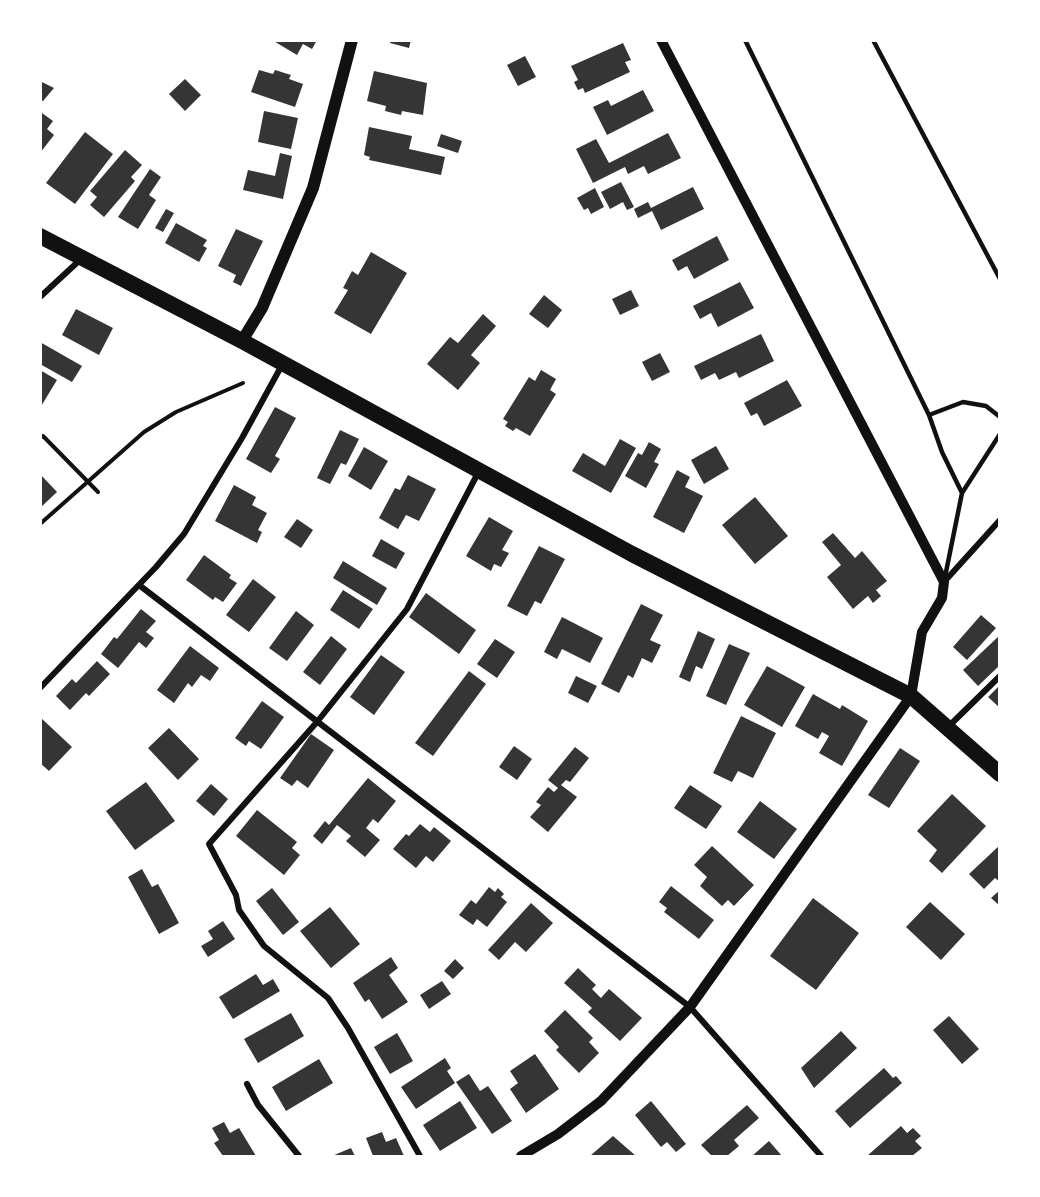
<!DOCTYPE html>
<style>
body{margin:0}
#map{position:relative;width:1040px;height:1197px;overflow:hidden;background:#fff;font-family:"Public Sans",sans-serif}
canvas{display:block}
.frame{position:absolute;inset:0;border:42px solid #fff;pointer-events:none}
</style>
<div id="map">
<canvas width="1040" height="1197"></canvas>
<div class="frame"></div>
</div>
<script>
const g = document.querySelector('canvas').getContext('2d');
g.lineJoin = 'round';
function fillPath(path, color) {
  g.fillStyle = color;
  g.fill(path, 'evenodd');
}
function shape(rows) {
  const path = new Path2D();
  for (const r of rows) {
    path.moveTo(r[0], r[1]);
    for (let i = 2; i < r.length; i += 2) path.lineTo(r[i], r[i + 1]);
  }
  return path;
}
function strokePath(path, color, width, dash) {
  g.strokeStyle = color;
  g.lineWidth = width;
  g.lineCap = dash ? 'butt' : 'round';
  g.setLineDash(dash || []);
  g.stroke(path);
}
fillPath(shape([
 [272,40,317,40,312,49,303,44,297,55],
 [391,40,411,40,409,48,390,43],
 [623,43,631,60,625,62,630,72,585,93,583,88,578,90,574,82,578,80,571,66],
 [525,56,536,77,518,86,507,65],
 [259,70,273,74,275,70,291,75,289,79,303,84,295,107,251,92],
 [374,71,427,83,423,115,402,111,401,115,385,111,386,106,367,101],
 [185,79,201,95,185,111,169,94],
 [40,81,54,88,43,101,40,101],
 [643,90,654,111,607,135,593,107,608,100,611,106],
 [264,111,298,118,291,149,258,142],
 [42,113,53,121,47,129,54,135,40,153],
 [369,127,412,136,409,149,445,157,441,175,369,160,370,157,364,155],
 [85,132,113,154,75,204,46,183],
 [668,133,681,158,648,174,644,166,628,174,625,167,593,183,576,149,596,139,609,163],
 [441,134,462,141,458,153,437,146],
 [125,150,142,165,131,177,135,181,104,217,90,205,97,197,90,191],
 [280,153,292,156,283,199,243,190,248,170,275,176],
 [150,169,161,177,149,195,156,200,138,229,118,217],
 [621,182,634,207,627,210,623,202,610,209,601,192],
 [693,187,704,209,661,230,652,211,638,218,634,209,648,202,651,208],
 [595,188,604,207,591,214,588,208,584,210,577,198],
 [166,209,174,213,163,232,155,228],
 [176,223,207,240,203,246,207,248,199,262,165,243],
 [236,229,263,241,241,286,233,282,236,275,218,266],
 [717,236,729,260,694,279,687,266,678,271,672,260],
 [371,252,407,273,371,334,334,313,348,290,343,288,352,271,358,275],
 [740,282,754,308,718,327,711,313,700,319,693,306],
 [631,290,639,306,620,315,612,299],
 [544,295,562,310,548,328,529,314],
 [76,309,113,328,99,355,62,335],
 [483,314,496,326,471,355,480,363,458,390,427,364,450,337,458,343],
 [761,334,774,361,739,378,736,372,719,380,715,373,701,380,694,366],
 [40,342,82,366,72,382,40,364],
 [660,353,670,372,652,381,642,362],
 [40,370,57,380,40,408],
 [541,370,556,379,550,390,556,394,530,436,516,428,513,431,505,426,508,422,503,419,529,377,535,381],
 [787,380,802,406,764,426,757,413,751,416,744,403],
 [275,407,296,418,275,456,280,459,271,473,246,459],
 [340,430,359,439,346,465,341,463,330,484,317,478],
 [620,439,636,448,611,493,572,471,583,453,605,466],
 [649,442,661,449,654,462,659,464,646,488,625,476,638,453,642,455],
 [716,446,729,469,704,484,691,460],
 [364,447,388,461,371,490,348,476],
 [677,470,690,477,685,487,703,496,684,533,653,517],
 [40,474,57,492,40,508],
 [408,475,436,489,419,521,406,515,398,529,379,518,395,488,400,490],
 [234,485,256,497,252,505,267,513,258,530,262,532,257,543,215,521],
 [755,497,788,536,755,564,722,525],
 [489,517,513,531,502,550,509,553,501,567,494,564,491,571,466,556],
 [297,519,313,530,301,548,284,537],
 [833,533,855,558,862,551,887,581,876,590,881,596,873,603,868,596,853,609,827,577,841,565,822,542],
 [381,539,405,553,396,569,372,556],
 [539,546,565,559,541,604,535,601,527,616,507,606],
 [204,555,231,575,229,578,237,583,223,602,215,597,213,600,186,580],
 [343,561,387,588,377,605,333,578],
 [253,579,276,597,249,632,226,615],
 [343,590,373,609,359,629,330,610],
 [426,593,476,630,459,654,409,617],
 [641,604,663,615,650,640,661,645,652,663,642,658,633,678,628,675,619,693,601,684],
 [141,609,156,621,146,632,154,638,146,648,139,642,118,668,101,654,114,637,117,639],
 [296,611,314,625,287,661,269,648],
 [981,615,996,628,967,660,953,647],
 [562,617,603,638,590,663,562,649,557,659,544,652],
 [698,631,715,639,702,669,696,666,690,682,679,677],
 [1000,635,1000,665,978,686,963,670],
 [331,636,347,649,320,685,303,672],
 [495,639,515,652,497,678,477,664],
 [729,644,750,653,726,705,706,696],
 [190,646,219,668,210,681,201,675,192,687,188,683,174,703,157,690],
 [381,655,405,672,374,715,350,697],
 [97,661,110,674,89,696,86,693,70,710,56,696,72,679,76,683],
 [767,666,805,687,782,727,744,705],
 [469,671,486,684,433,756,415,743],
 [576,676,597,686,588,703,568,693],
 [1000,685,1000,708,988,697],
 [813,694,840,709,842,705,868,721,842,766,819,753,829,736,822,732,818,739,795,726],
 [262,701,284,717,261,749,249,741,246,746,235,738],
 [741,716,776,733,753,778,738,771,732,782,713,773],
 [40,717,72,747,49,771,40,763],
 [169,728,199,759,178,780,148,748],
 [311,734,334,750,308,788,297,780,292,786,280,778],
 [514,746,532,759,517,780,499,767],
 [575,747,589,758,570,782,566,780,561,785,577,797,548,832,530,817,541,805,536,802,548,787,554,792,558,788,548,780],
 [900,748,920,761,889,808,868,795],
 [368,778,396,801,378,823,373,819,366,828,380,840,365,857,346,841,351,836,337,825,322,844,313,836,325,821,329,825],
 [146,782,175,821,135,850,106,811],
 [211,784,228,799,214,816,196,801],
 [690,785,722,806,706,829,674,808],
 [952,794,986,826,942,873,929,861,937,850,917,831],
 [760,801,797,829,774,859,737,832],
 [257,810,297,842,292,848,300,855,284,875,236,836],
 [420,824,430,832,434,827,451,841,433,862,426,856,416,868,393,849,406,834,409,836],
 [1000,845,1000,882,995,878,984,889,969,874],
 [712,846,754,885,734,906,728,900,722,906,700,886,707,877,694,865],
 [142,869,152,887,158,884,179,923,159,934,128,877],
 [671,886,714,920,699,939,664,912,667,908,659,902],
 [489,887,495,892,498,888,504,894,501,897,507,902,487,927,477,919,473,925,459,915,471,900,476,904],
 [272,888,299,922,283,935,256,901],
 [1000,890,1000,906,991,898],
 [813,898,859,933,816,990,770,956],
 [930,902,965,934,941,960,906,927],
 [531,903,553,923,526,952,515,942,499,960,488,950],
 [330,907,360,944,331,968,300,931],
 [223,921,235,939,208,957,201,946,213,939,208,931],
 [391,957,398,968,389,975,408,1002,382,1019,369,999,365,1002,353,983],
 [455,959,464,968,453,979,444,971],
 [578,968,596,985,592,989,601,998,609,989,642,1018,620,1041,588,1012,592,1008,564,983],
 [256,974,263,985,273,979,280,991,233,1019,219,997],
 [442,981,451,994,429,1009,420,995],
 [565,1010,593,1038,589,1042,599,1053,579,1073,556,1050,559,1047,544,1031],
 [291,1013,304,1036,258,1063,244,1039],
 [949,1016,979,1049,962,1064,933,1030],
 [841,1031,857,1048,814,1088,801,1068],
 [397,1033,413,1061,390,1074,374,1047],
 [535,1054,559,1089,526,1113,510,1089,518,1083,510,1071],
 [445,1058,451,1068,447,1071,455,1083,416,1109,401,1087],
 [319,1059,333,1083,286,1111,272,1087],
 [884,1068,893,1078,896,1076,902,1083,850,1128,835,1111],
 [469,1074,480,1091,488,1086,512,1121,492,1134,456,1082],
 [460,1101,477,1128,440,1151,423,1125],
 [651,1101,686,1144,676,1152,667,1142,661,1147,635,1115],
 [747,1105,759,1118,734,1140,739,1146,727,1156,712,1156,701,1145],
 [224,1122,230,1133,239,1128,256,1156,223,1156,214,1143,219,1140,212,1128],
 [901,1126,907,1133,913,1128,921,1136,915,1141,922,1148,912,1156,867,1156],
 [382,1132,386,1142,396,1138,404,1156,373,1156,366,1138],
 [613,1136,636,1156,590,1156],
 [769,1141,782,1156,752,1156],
 [351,1148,355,1156,332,1156]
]), '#353535');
strokePath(shape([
 [40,438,43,436,98,492],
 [40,524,144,432,176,412,243,383]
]), '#111', 4);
strokePath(shape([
 [745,40,929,415,942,452,962,493],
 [873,40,1000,279],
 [929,415,963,402,986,406,1000,417],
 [945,577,962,493,1000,434]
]), '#111', 4.5);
strokePath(shape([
 [40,297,81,259],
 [944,582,1000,520],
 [139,585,690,1007,821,1156],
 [40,688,156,567,184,534,242,438,282,365],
 [949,726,1000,676],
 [247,1084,258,1105,299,1156],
 [420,1156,348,1028,328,998,264,946,239,910,236,895,209,844,317,722,407,609,479,471]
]), '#111', 6);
strokePath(shape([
 [521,1156,558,1134,601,1101,690,1007,911,696,922,632,942,598,944,582,661,40]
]), '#111', 10);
strokePath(shape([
 [242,341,262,308,313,188,352,40]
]), '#111', 12);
strokePath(shape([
 [40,236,242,341,632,554,911,696,1000,774]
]), '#111', 16);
</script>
